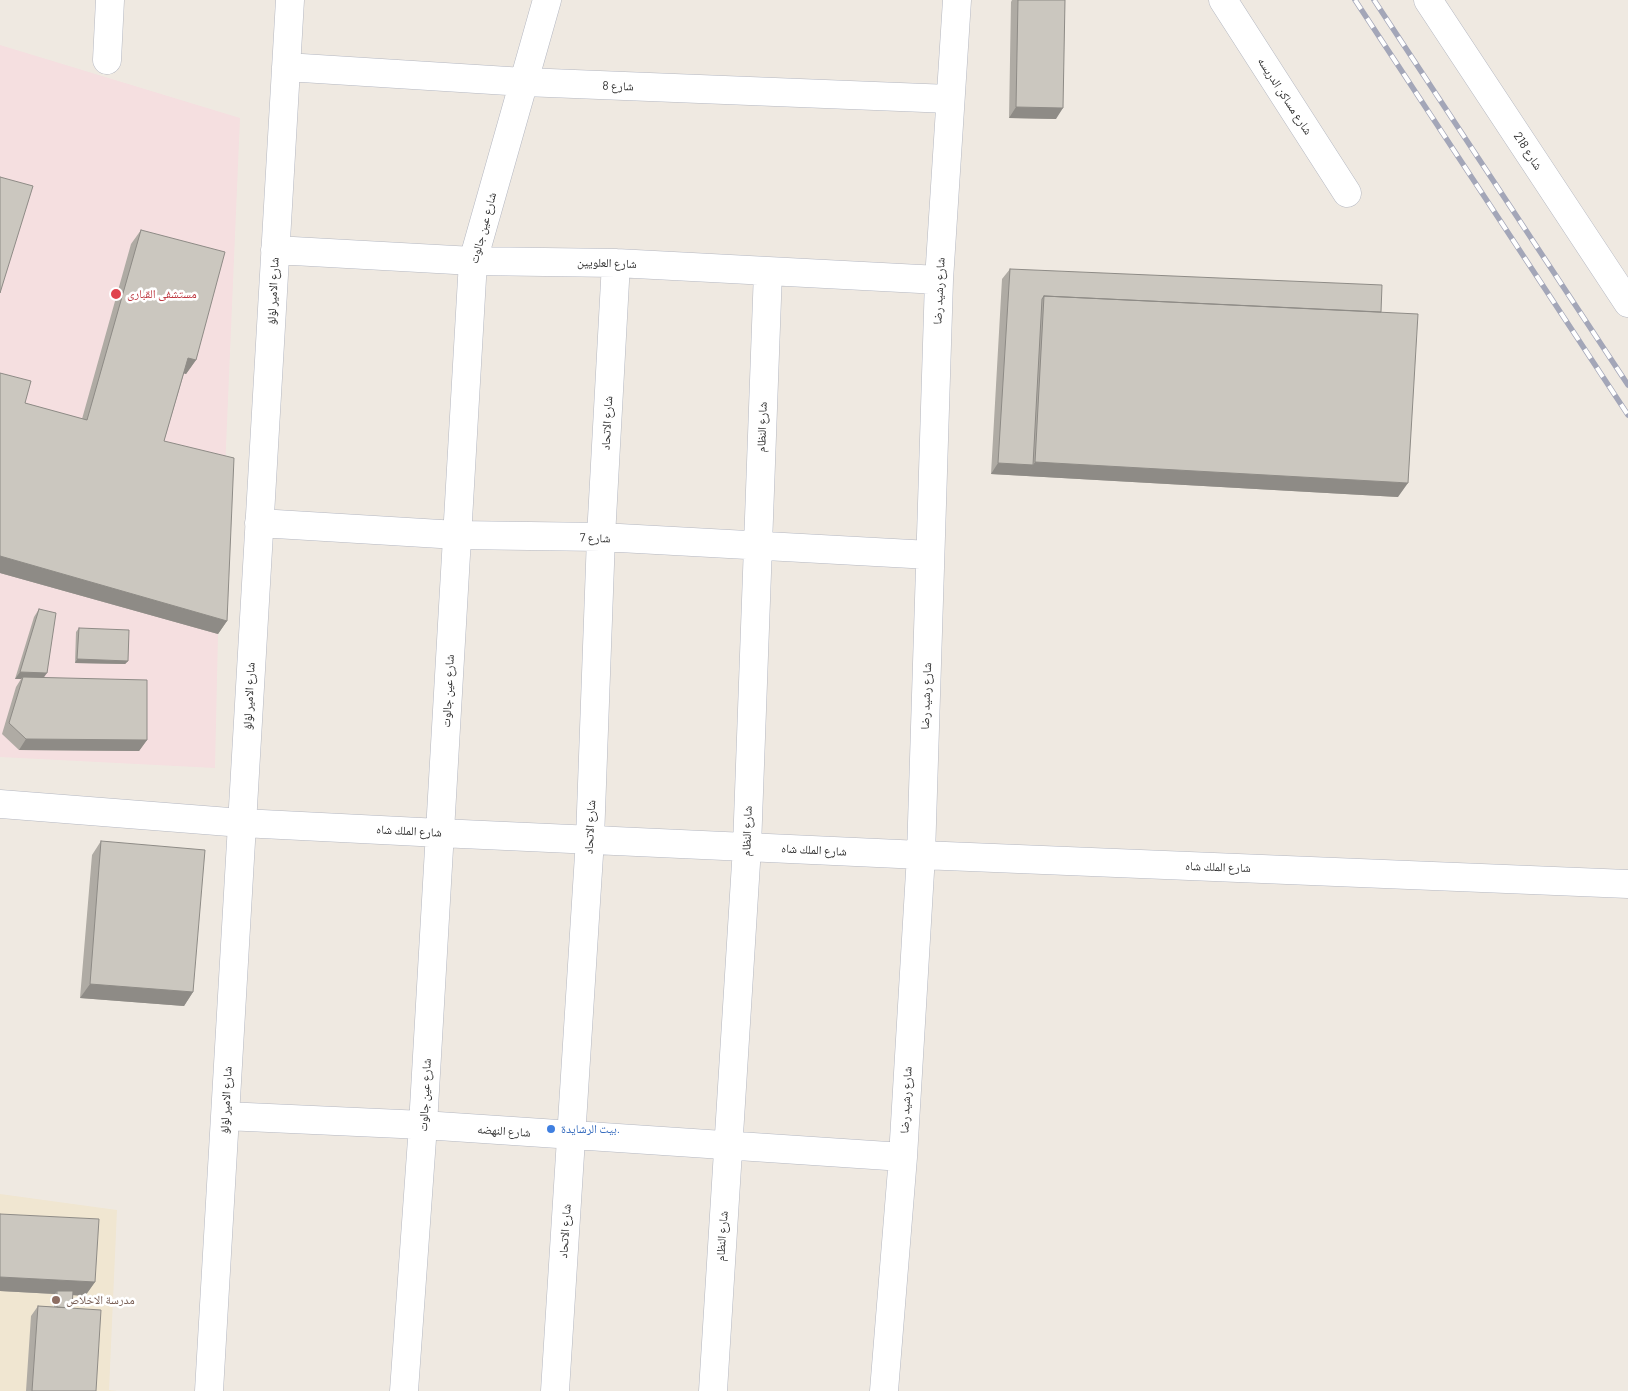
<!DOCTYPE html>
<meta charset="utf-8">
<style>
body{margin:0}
canvas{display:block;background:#efe9e1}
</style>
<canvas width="1628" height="1391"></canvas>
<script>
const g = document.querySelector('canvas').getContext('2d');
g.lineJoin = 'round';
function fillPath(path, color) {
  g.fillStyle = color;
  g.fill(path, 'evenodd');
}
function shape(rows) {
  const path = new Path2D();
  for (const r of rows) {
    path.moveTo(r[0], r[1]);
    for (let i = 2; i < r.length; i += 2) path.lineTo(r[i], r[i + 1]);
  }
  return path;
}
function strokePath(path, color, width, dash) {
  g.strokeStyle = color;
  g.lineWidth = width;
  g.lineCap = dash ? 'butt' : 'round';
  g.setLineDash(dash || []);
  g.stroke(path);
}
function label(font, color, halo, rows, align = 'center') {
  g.font = font + ' Barlow,"Noto Naskh Arabic",sans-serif';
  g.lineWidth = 5;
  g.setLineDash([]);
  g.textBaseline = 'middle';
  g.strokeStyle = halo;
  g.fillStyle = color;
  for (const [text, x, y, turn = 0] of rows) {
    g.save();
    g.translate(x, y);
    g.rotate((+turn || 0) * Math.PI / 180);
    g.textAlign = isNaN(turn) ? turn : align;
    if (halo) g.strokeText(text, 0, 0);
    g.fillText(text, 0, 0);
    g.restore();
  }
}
fillPath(shape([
 [0,1194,117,1210,109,1390,118,1391,0,1391]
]), '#f0e6d1');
fillPath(shape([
 [0,45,240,118,218,634,215,768,0,757]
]), '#f5dfe0');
const minor = shape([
 [1223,0,1347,193],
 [1428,0,1628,303],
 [107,60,110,0],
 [286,67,524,82,950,99],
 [275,250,473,261,616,263,939,280],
 [259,523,457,535,601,537,930,555],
 [0,804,242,823,440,833,921,855,1628,884],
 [225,1116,423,1125,903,1157],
 [209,1391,290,0],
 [404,1391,423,1125,473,261,547,0],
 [555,1391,590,839,601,537,616,263],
 [713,1391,747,847,768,271],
 [884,1391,903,1157,921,855,939,280,957,0]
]);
strokePath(minor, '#b4b7c1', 29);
strokePath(minor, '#fff', 28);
const rail = shape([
 [1355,0,1628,415],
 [1374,0,1628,385]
]);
strokePath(rail, '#a3a6b8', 5.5);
strokePath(rail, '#fff', 4, [11]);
fillPath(shape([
 [1012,0,1065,0,1056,119,1009,118,1011,2],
 [141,230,196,360,186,374,184,373,164,441,227,621,218,634,0,573,0,373,25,403,82,419,131,244],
 [1010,269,1381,312,1398,497,991,474,1002,279],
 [39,609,44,677,147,740,139,751,19,750,2,734,16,687,21,679,15,679,34,617],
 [79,628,128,661,125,664,75,663,76,632],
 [101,841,193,992,184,1006,80,998,92,855],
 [0,1214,95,1282,85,1296,73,1295,72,1308,96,1391,26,1391,31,1316,38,1306,54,1307,55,1294,0,1291]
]), '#afaba4');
fillPath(shape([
 [1016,107,1063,108,1056,119,1009,118],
 [188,358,196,360,186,374,178,372],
 [1035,462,1408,483,1398,497,1026,476],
 [998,463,1033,465,1026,476,991,474],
 [0,556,227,621,218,634,0,573],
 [77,659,128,661,125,664,75,663],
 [20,672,47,673,42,680,23,677,21,679,15,679],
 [26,739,147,740,139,751,19,750],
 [90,984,193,992,184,1006,80,998],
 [0,1277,95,1282,85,1296,57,1294,57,1291,55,1294,0,1291]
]), '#8e8b86');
const building = shape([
 [1018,0,1065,0,1063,108,1016,107,1018,0],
 [0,177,33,186,0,293,0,177],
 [141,230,225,252,196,360,188,358,164,441,234,458,227,621,0,556,0,373,31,381,25,403,87,420,141,230],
 [1010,269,1382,285,1381,312,1044,296,1042,299,1033,465,998,463,1010,269],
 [1044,296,1418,314,1408,483,1035,462,1044,296],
 [39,609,56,613,47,673,20,672,39,609],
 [79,628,129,630,128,661,77,659,79,628],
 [23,677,147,680,147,740,26,739,9,723,23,677],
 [101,841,205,850,193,992,90,984,101,841],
 [0,1214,99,1219,95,1282,0,1277,0,1214],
 [57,1291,73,1291,72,1308,57,1307,57,1291],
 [38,1306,101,1310,96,1391,32,1391,38,1306]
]);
fillPath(building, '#cbc7bf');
strokePath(building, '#8e8b86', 1);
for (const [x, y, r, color] of [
 [116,294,6,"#e0444e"],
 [551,1129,5,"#3f7fe0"],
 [56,1300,5,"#8d6e63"]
]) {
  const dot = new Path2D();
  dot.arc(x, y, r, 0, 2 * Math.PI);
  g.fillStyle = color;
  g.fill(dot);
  strokePath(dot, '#fff', 2);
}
label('12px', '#2e2e2e', '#fff', [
 ["شارع 8",618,86,2],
 ["شارع مساكن الدريسه",1285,96,57],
 ["شارع 218",1528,151,57],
 ["شارع عين جالوت",483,228,-75],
 ["شارع العلويين",607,263,2],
 ["شارع الامير لؤلؤ",273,291,-87],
 ["شارع رشيد رضا",939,291,-87],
 ["شارع الاتحاد",607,423,-87],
 ["شارع النظام",762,427,-88],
 ["شارع 7",595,538,2],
 ["شارع عين جالوت",448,691,-87],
 ["شارع الامير لؤلؤ",249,696,-87],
 ["شارع رشيد رضا",926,696,-88],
 ["شارع الاتحاد",590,827,-87],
 ["شارع الملك شاه",409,831,3],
 ["شارع النظام",747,831,-88],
 ["شارع الملك شاه",814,850,3],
 ["شارع الملك شاه",1218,867,2],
 ["شارع عين جالوت",425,1095,-87],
 ["شارع الامير لؤلؤ",226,1100,-87],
 ["شارع رشيد رضا",906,1100,-87],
 ["شارع النهضه",504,1131,4],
 ["شارع الاتحاد",565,1231,-86],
 ["شارع النظام",722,1236,-86]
]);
label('12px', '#be3a42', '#fff', [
 ["مستشفى القبارى",127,294]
], 'left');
label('12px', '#366cbe', '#fff', [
 ["بيت الرشايدة.",561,1129]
], 'left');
label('12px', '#785e54', '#fff', [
 ["مدرسة الاخلاص",66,1300]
], 'left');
</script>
